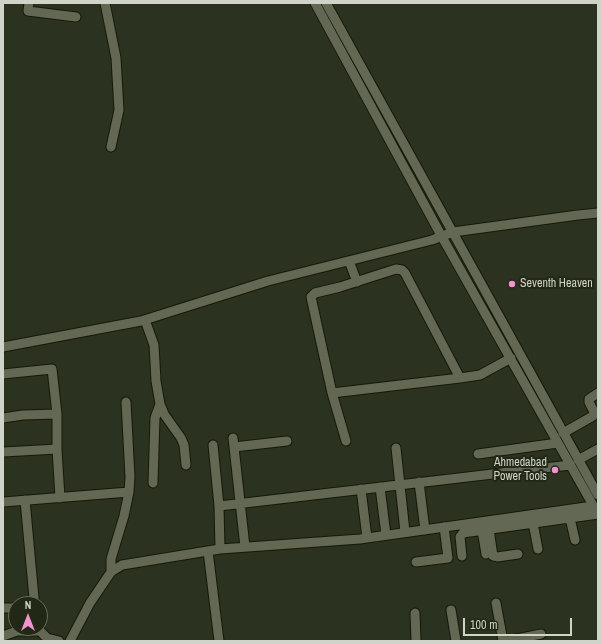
<!DOCTYPE html>
<style>
body{margin:0}
#map{position:relative;width:601px;height:644px;overflow:hidden;background:#2c3220;font-family:"Archivo Narrow",sans-serif}
canvas{display:block}
.frame{position:absolute;inset:0;border:4px solid #cfd3c8;pointer-events:none}
.north{position:absolute;left:8px;top:596px;width:40px;height:40px;box-sizing:border-box;background:#222816;border:1px solid #676c5d;border-radius:50%;rotate:0deg;font-size:11px;font-weight:700;line-height:16px;text-align:center;color:#cfd3c8}
.north::after{content:'';display:block;margin:auto;width:14px;height:18px;background:#f590d1;clip-path:polygon(50% 0,100% 100%,50% 72%,0 100%)}
.scale{position:absolute;left:463px;top:618px;width:109px;height:18px;box-sizing:border-box;border:2px solid #cfd3c8;border-top:0;padding-left:5px;font-size:12px;line-height:14px;white-space:nowrap;color:#cfd3c8;-webkit-text-stroke:3px #222816;paint-order:stroke}
</style>
<div id="map">
<canvas width="601" height="644"></canvas>
<div class="frame"></div>
<div class="north">N</div>
<div class="scale">100 m</div>
</div>
<script>
const g = document.querySelector('canvas').getContext('2d');
g.lineJoin = 'round';
function shape(rows) {
  const path = new Path2D();
  for (const r of rows) {
    path.moveTo(r[0], r[1]);
    for (let i = 2; i < r.length; i += 2) path.lineTo(r[i], r[i + 1]);
  }
  return path;
}
function strokePath(path, color, width, dash) {
  g.strokeStyle = color;
  g.lineWidth = width;
  g.lineCap = dash ? 'butt' : 'round';
  g.setLineDash(dash || []);
  g.stroke(path);
}
function label(font, color, halo, rows, align = 'center') {
  g.font = font + ' "Archivo Narrow",sans-serif';
  g.lineWidth = 4;
  g.setLineDash([]);
  g.textBaseline = 'middle';
  g.strokeStyle = halo;
  g.fillStyle = color;
  for (const [text, x, y, turn = 0] of rows) {
    g.save();
    g.translate(x, y);
    g.rotate((+turn || 0) * Math.PI / 180);
    g.textAlign = isNaN(turn) ? turn : align;
    if (halo) g.strokeText(text, 0, 0);
    g.fillText(text, 0, 0);
    g.restore();
  }
}
const minor = shape([
 [29,3,28,11,76,17],
 [105,3,116,58,119,110,111,147],
 [315,3,442,237,598,514],
 [326,3,598,495],
 [349,261,357,282],
 [145,320,154,345,156,381,160,404,164,414,181,438,184,445,186,465],
 [3,347,141,321,268,281,432,240,453,232,578,215,598,213],
 [3,374,52,369,57,414],
 [460,378,405,273,402,270,396,269,340,287,315,293,311,297,332,393,460,378,480,375,511,358],
 [332,393,346,441],
 [126,402,130,477,129,492],
 [3,418,23,415,57,414,57,449,3,452],
 [563,433,593,416,594,412,589,402,589,399,598,393],
 [233,438,245,547],
 [213,445,219,506,220,549],
 [234,447,287,441],
 [396,448,405,532],
 [57,449,60,498],
 [478,454,558,443],
 [578,460,598,449],
 [419,482,425,530],
 [153,483,155,418,160,404],
 [380,487,386,535],
 [361,489,367,538],
 [25,500,34,598],
 [3,502,129,492,124,516,111,559,111,572],
 [219,506,570,465],
 [570,518,575,540],
 [533,523,538,549],
 [489,529,493,556,497,557,518,554],
 [482,530,486,554],
 [208,551,219,641],
 [462,556,460,537,463,533,598,514],
 [416,562,448,558,444,527],
 [496,603,503,641],
 [3,608,16,608],
 [451,610,456,641],
 [415,613,416,641],
 [3,636,17,631,40,631,47,638,59,641],
 [70,641,90,603,111,572,122,565,220,549,360,539,593,506],
 [507,641,541,634]
]);
strokePath(minor, '#151908', 11);
strokePath(minor, '#626854', 9);
for (const [x, y, r, color] of [
 [512,284,4,"#f590d1"],
 [555,470,4,"#f590d1"]
]) {
  const dot = new Path2D();
  dot.arc(x, y, r, 0, 2 * Math.PI);
  g.fillStyle = color;
  g.fill(dot);
  strokePath(dot, '#222816', 1.5);
}
label('12px', '#cfd3c8', '#222816', [
 ["Seventh Heaven",520,284],
 ["Ahmedabad",547,463,"right"],
 ["Power Tools",547,477,"right"]
], 'left');
</script>
